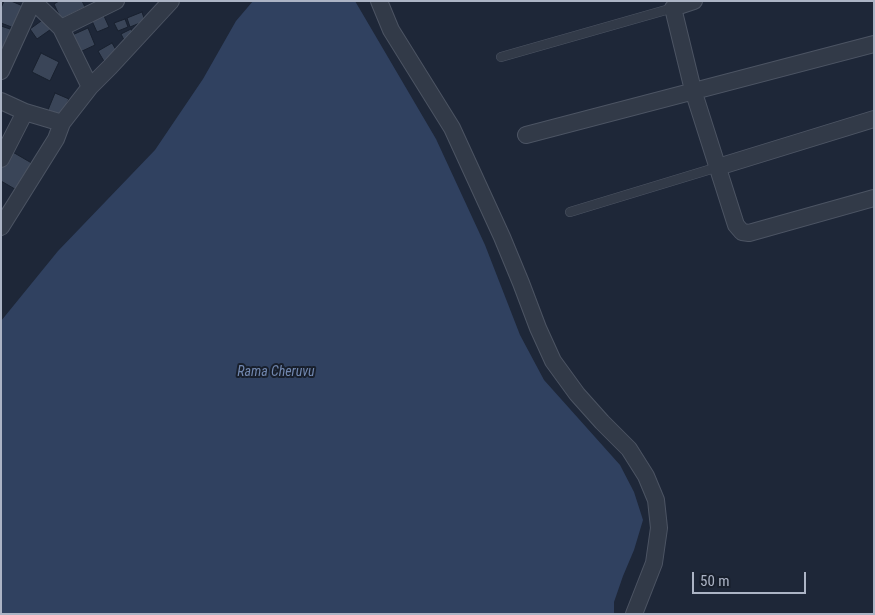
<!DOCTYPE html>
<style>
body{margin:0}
#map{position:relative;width:875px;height:615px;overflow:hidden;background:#1e2738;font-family:"Roboto Condensed",sans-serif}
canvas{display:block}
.frame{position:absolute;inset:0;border:2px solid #acb4c5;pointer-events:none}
.scale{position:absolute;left:692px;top:572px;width:114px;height:22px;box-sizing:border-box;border:2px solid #acb4c5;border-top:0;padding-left:6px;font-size:15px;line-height:18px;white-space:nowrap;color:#acb4c5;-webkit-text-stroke:4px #181f2c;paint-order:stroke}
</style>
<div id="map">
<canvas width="875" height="615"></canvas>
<div class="frame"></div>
<div class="scale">50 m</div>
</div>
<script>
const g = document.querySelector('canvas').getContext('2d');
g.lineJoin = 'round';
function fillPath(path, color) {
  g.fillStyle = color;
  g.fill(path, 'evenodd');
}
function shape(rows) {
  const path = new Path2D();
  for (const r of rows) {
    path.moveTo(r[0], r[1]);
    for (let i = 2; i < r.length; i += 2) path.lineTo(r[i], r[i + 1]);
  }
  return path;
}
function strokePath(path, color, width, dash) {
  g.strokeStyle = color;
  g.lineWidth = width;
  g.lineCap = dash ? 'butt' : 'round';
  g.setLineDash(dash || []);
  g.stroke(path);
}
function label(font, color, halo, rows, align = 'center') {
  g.font = font + ' "Roboto Condensed",sans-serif';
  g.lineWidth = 4;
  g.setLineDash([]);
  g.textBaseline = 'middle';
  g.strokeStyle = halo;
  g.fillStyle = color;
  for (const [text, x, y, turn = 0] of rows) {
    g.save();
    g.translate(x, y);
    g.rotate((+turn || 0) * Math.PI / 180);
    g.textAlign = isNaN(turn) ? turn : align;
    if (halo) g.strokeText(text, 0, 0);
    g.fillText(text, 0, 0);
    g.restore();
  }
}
fillPath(shape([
 [253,1,355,1,436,139,485,245,520,335,544,380,620,465,634,492,643,520,634,550,623,576,614,602,614,614,1,614,1,321,58,251,155,150,203,79,236,21]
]), '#304160');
const building = shape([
 [4,1,11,1,23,6,14,28,1,23,1,8,4,1],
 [59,1,82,1,85,7,61,19,54,4,59,1],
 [142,12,145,21,130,27,127,18,142,12],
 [48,16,54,27,37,39,30,29,48,16],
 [104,16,109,27,97,32,92,21,104,16],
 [125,19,128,27,118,31,114,23,125,19],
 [1,26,13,30,5,51,1,49,1,26],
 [88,28,95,45,78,53,70,36,88,28],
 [131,29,135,38,125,42,121,34,131,29],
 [112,43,119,55,105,63,98,51,112,43],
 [41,53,59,62,50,81,32,72,41,53],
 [55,93,69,99,61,116,48,110,55,93],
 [11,151,35,165,20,192,1,181,1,168,11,151]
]);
fillPath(building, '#3a4558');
strokePath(building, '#19212f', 1);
const service = shape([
 [501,57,673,8],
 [570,212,718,167]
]);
const minor = shape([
 [33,1,61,28,116,1],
 [379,1,391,30,452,128,502,237,521,283,538,328,553,361,577,394,602,422,629,449,646,476,656,500,659,528,654,563,634,614],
 [694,1,673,8,693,90,736,225,742,232,749,233,874,198],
 [61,28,90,87],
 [1,71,33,1],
 [1,101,25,112],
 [526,135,874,44],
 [1,159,25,112,62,123,90,87,110,67,171,1],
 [718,167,874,119],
 [1,227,56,139,62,123]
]);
strokePath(service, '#4c5463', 10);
strokePath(minor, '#4c5463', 18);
strokePath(service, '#323a48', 9);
strokePath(minor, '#323a48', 16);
label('italic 14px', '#7288b0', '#181f2c', [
 ["Rama Cheruvu",276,372]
]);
</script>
